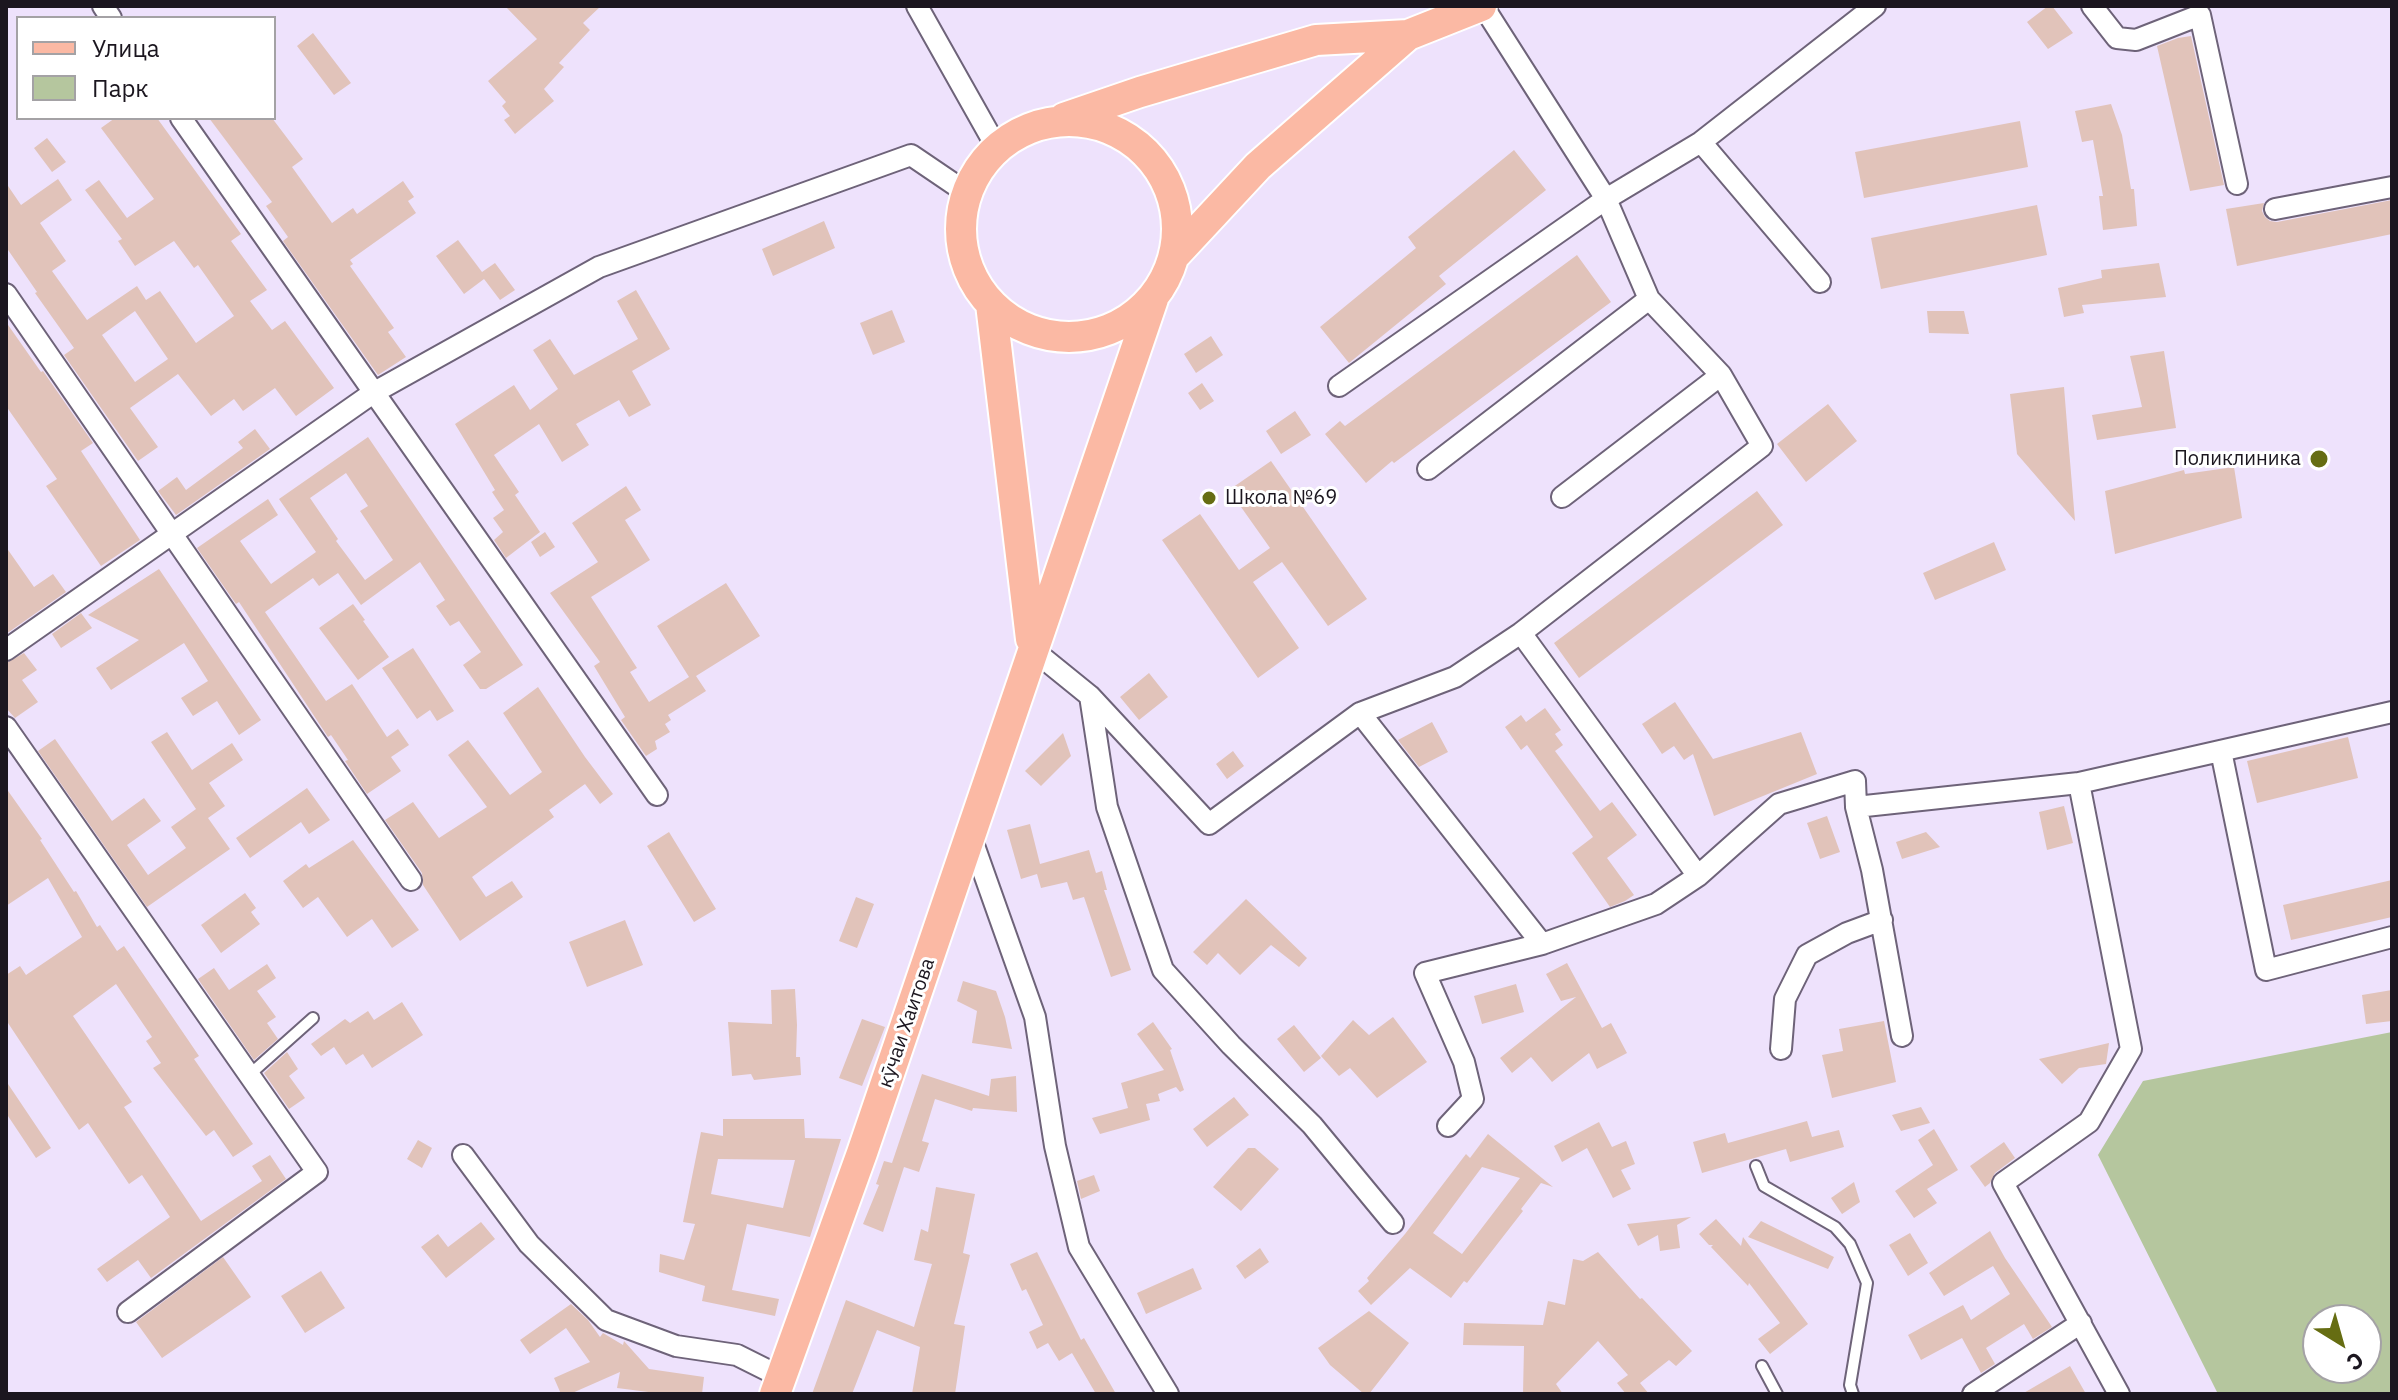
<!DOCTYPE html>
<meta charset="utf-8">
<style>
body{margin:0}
#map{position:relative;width:2398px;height:1400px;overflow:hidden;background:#eee2fc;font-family:"IBM Plex Sans",sans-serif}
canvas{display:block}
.frame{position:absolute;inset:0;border:8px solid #1b161f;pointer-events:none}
.legend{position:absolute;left:16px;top:16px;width:260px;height:104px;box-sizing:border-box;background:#fff;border:2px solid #a4a2a5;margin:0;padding:10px 14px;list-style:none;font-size:24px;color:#1b161f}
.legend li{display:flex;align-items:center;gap:16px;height:40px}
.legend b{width:40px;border:2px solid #a4a2a5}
.north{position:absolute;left:2302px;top:1304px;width:80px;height:80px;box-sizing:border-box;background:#fff;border:2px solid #a4a2a5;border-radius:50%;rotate:143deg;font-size:22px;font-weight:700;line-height:32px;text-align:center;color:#1b161f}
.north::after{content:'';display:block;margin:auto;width:28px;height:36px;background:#666d12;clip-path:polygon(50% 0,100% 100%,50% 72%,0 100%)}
</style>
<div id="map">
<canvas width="2398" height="1400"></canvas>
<div class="frame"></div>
<ul class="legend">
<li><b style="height:10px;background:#fbb9a4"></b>Улица</li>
<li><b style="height:22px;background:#b5c69e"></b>Парк</li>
</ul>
<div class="north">С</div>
</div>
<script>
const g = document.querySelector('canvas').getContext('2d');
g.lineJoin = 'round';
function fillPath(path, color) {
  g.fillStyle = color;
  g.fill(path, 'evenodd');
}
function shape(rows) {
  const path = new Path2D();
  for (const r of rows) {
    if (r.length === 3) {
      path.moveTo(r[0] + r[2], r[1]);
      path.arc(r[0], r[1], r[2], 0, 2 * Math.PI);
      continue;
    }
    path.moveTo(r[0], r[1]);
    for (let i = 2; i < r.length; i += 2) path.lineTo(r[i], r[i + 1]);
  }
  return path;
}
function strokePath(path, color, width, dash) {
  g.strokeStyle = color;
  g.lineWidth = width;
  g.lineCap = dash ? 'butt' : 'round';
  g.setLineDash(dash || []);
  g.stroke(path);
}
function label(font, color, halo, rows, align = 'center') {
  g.font = font + ' "IBM Plex Sans",sans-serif';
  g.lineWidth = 6;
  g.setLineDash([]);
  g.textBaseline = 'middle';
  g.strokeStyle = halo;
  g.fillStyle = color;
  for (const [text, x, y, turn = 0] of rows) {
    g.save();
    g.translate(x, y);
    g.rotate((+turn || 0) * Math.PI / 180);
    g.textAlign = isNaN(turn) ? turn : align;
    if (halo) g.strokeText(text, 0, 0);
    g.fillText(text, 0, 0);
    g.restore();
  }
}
fillPath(shape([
 [2392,1032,2392,1394,2218,1394,2098,1155,2143,1081],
 [2318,1320,2366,1320,2366,1368,2318,1368]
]), '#b5c69e');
fillPath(shape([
 [505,6,601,6,583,23,590,30,559,63,564,67,544,89,554,101,515,134,504,120,510,116,502,106,506,102,488,81,537,39],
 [2048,6,2052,6,2073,33,2048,49,2027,22],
 [313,33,351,83,334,95,297,46],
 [2191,36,2224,185,2190,191,2157,46,2178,38],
 [2111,104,2122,135,2131,189,2134,189,2137,226,2103,230,2099,196,2103,196,2093,140,2082,142,2075,111],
 [115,118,157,118,241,234,231,241,267,290,250,301,272,330,285,321,334,388,296,416,275,388,243,411,234,399,211,416,178,374,130,408,158,447,138,461,64,355,74,348,35,293,37,292,6,247,6,183,21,205,58,179,72,200,40,223,66,261,52,271,87,320,137,286,146,300,160,291,196,343,234,316,198,265,194,268,174,241,135,266,118,241,122,239,85,190,99,180,127,218,154,199,101,128],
 [135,311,168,359,135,382,102,335],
 [209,118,272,118,303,159,292,167,332,223,353,208,357,214,403,181,414,197,408,201,416,213,350,260,353,264,350,266,394,328,388,332,406,357,378,375,283,241,288,237,266,206,272,202],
 [2020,121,2028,167,1864,198,1855,152],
 [47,138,66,162,52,172,34,148],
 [1514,150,1546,190,1439,276,1446,284,1349,363,1320,327,1416,248,1408,237],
 [2392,200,2392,234,2237,266,2226,209,2264,203,2262,211,2265,217,2270,221,2277,222],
 [2037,205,2047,255,1881,289,1871,238],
 [824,221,835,248,773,276,762,249],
 [458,240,482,272,495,263,515,290,500,300,484,279,464,294,436,256],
 [1577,255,1611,302,1394,463,1392,461,1366,483,1325,434,1340,421,1345,426],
 [2159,263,2166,297,2082,305,2084,313,2064,317,2058,288,2102,278,2101,270],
 [636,290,670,349,632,371,651,405,629,417,619,400,576,424,589,445,562,462,539,424,494,455,519,492,515,495,540,532,506,558,494,540,503,532,493,518,504,510,492,492,495,490,455,424,514,385,530,410,558,389,533,350,550,339,574,375,638,339,617,301],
 [892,310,905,342,873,355,860,323],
 [1927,311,1964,311,1969,334,1929,333],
 [6,322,41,372,43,371,93,443,81,451,140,540,101,566,46,486,57,479,6,406],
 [1211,336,1223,355,1196,373,1184,354],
 [2164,351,2176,428,2097,440,2092,415,2142,407,2130,356],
 [1202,383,1214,401,1200,410,1188,393],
 [2064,387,2068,437,2075,521,2017,454,2010,394],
 [1828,404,1857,441,1806,482,1777,444],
 [1295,411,1311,435,1281,454,1266,431],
 [255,429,270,449,176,515,158,491,177,477,186,490,243,448,238,442],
 [368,437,523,665,486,689,480,689,463,665,481,652,459,621,450,626,436,606,445,600,420,562,361,605,338,573,319,586,313,578,265,612,326,701,352,684,387,737,398,729,409,745,391,757,401,771,367,794,345,761,348,760,331,735,328,737,239,602,236,604,197,548,268,499,278,515,240,541,271,584,316,552,279,499],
 [346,473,368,506,360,511,393,560,365,580,336,541,338,539,310,498],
 [1271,461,1367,599,1328,626,1282,562,1253,582,1299,648,1258,678,1162,540,1200,514,1239,570,1270,548,1229,490],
 [2234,467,2242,518,2115,554,2105,491,2184,470,2185,474],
 [626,486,641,510,625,520,650,560,591,597,637,668,630,672,649,702,689,677,657,626,726,583,760,636,696,676,706,691,668,715,671,720,665,724,670,732,655,741,657,749,646,756,621,720,625,717,594,666,600,662,550,593,598,562,572,523],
 [1757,491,1783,525,1579,678,1554,643],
 [545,532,555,547,540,557,531,542],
 [1994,542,2006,570,1935,600,1923,573],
 [6,547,34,587,53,574,66,592,6,634],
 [159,569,261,720,239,735,217,701,193,716,181,698,208,681,184,643,111,690,96,668,139,640,88,615],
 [353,604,365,620,363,621,389,657,358,680,319,628],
 [81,613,92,628,61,648,52,634],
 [413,648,454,711,437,721,430,710,417,719,382,668],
 [24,653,37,670,22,680,38,702,15,718,6,708,6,663],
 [1149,673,1168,697,1139,720,1120,697],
 [538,687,585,757,613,794,600,804,585,784,549,810,554,817,472,877,486,897,512,881,523,897,460,941,423,885,422,873,385,820,413,802,439,838,487,807,448,755,468,740,510,795,542,772,503,713],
 [1675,702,1713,759,1801,732,1817,774,1714,816,1693,754,1684,760,1674,746,1662,754,1642,724],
 [1545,708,1561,730,1555,734,1563,745,1555,751,1600,811,1612,802,1637,835,1607,858,1634,895,1625,901,1610,907,1572,853,1593,837,1527,745,1521,750,1505,727,1521,715,1526,722],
 [1432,722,1448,752,1419,767,1398,740],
 [167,732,192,770,232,743,243,760,209,783,225,806,208,818,230,849,147,907,38,751,55,739,112,821,144,798,161,821,127,845,148,875,186,848,171,827,196,809,151,742],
 [1063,733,1071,756,1041,786,1025,771],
 [2348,737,2358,778,2257,803,2247,761],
 [1233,751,1244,766,1227,779,1216,764],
 [6,788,42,839,40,840,74,892,76,891,97,927,100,925,117,951,124,946,199,1056,194,1059,253,1144,233,1157,214,1130,206,1136,153,1068,161,1063,146,1041,152,1037,116,984,73,1016,132,1102,124,1107,201,1221,262,1181,252,1166,270,1155,286,1179,151,1278,138,1260,107,1282,97,1269,170,1217,142,1175,129,1184,88,1123,79,1130,6,1020,6,975,20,966,26,975,82,937,48,878,6,906],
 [307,788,330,820,309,834,301,822,250,858,236,838],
 [2064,806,2073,843,2047,850,2039,812],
 [1827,816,1840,852,1820,859,1807,823],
 [1030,824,1040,864,1089,850,1096,873,1102,871,1107,890,1104,890,1131,970,1111,977,1084,897,1073,900,1067,882,1041,888,1037,874,1021,879,1007,830],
 [669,832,716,909,694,922,647,846],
 [1926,832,1940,847,1902,859,1896,842],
 [353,840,419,930,392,948,372,919,347,937,318,897,303,908,283,881,306,864,309,868],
 [2392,880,2392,917,2291,940,2283,905],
 [245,893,256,908,251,912,260,924,221,953,201,925],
 [856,897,874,904,857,948,839,941],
 [1246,899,1307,958,1299,967,1271,945,1240,975,1218,953,1207,965,1193,952],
 [625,920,643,965,587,987,569,942],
 [1567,963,1602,1028,1611,1023,1627,1053,1597,1069,1589,1053,1552,1082,1531,1057,1512,1073,1500,1058,1576,997,1561,1001,1546,974],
 [267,964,276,978,257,991,276,1017,267,1023,278,1039,254,1060,198,979,214,968,229,990],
 [963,981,996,991,1005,1017,1012,1049,972,1043,977,1011,957,1001],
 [1516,984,1524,1012,1482,1024,1474,996],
 [795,989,797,1025,796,1057,800,1057,801,1075,754,1080,751,1074,732,1076,728,1022,772,1024,771,990],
 [2392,990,2392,1021,2366,1024,2362,995],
 [402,1002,423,1035,372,1068,363,1054,346,1065,334,1047,321,1056,311,1044,345,1019,350,1023,368,1011,374,1020],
 [1393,1017,1427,1062,1377,1098,1350,1068,1339,1076,1321,1056,1353,1020,1369,1035],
 [862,1019,885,1027,862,1086,839,1078],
 [1884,1021,1896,1082,1832,1098,1822,1055,1843,1051,1839,1029],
 [1153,1022,1172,1049,1170,1050,1184,1090,1180,1092,1176,1087,1158,1094,1160,1101,1146,1104,1150,1120,1100,1134,1092,1118,1128,1108,1121,1083,1164,1070,1137,1034],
 [1294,1025,1321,1058,1304,1072,1277,1039],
 [2109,1043,2106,1064,2079,1068,2062,1084,2039,1059],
 [287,1052,298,1069,289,1076,305,1098,289,1109,264,1073],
 [922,1074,989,1096,991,1079,1016,1076,1017,1112,973,1108,972,1111,935,1099,922,1141,929,1143,919,1172,904,1167,883,1232,863,1224,879,1185,876,1184,884,1161,892,1163],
 [6,1081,51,1148,36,1158,6,1113],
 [1234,1097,1249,1115,1207,1147,1193,1129],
 [1921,1107,1930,1123,1901,1131,1892,1115],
 [723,1119,804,1119,805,1138,841,1139,810,1237,747,1224,732,1290,779,1299,775,1316,702,1301,705,1286,659,1272,660,1254,684,1260,695,1224,683,1222,701,1132,723,1136],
 [718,1159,795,1160,783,1208,711,1194],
 [1807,1121,1812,1137,1839,1130,1844,1147,1790,1162,1786,1149,1702,1173,1693,1142,1725,1133,1728,1143],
 [1599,1122,1612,1147,1626,1141,1635,1164,1621,1170,1631,1189,1613,1198,1587,1148,1562,1162,1554,1146],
 [1934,1129,1958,1170,1927,1189,1937,1203,1914,1218,1895,1191,1933,1165,1918,1140],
 [1488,1134,1553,1187,1541,1183,1521,1209,1523,1211,1467,1283,1464,1281,1451,1298,1410,1268,1371,1305,1358,1291,1369,1281,1367,1278,1405,1234,1466,1154,1470,1158],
 [1482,1167,1520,1178,1462,1254,1433,1233],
 [418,1140,432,1148,422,1168,407,1159],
 [2004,1142,2015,1158,1995,1173,1990,1183,1985,1187,1970,1166],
 [1248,1148,1255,1148,1279,1169,1241,1211,1213,1187],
 [1094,1175,1100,1191,1081,1199,1077,1181],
 [1854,1182,1860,1202,1842,1214,1831,1198],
 [936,1187,975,1194,963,1253,970,1255,954,1324,965,1326,955,1394,912,1394,920,1347,877,1330,852,1394,812,1394,846,1300,914,1327,932,1264,914,1260,921,1229,928,1232],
 [1691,1217,1677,1225,1680,1248,1660,1251,1658,1235,1638,1246,1627,1224],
 [1716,1219,1741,1246,1743,1237,1808,1324,1770,1354,1758,1339,1780,1323,1749,1283,1748,1286,1711,1247,1713,1245,1709,1245,1699,1234],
 [1761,1221,1834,1257,1828,1269,1748,1237],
 [481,1222,495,1239,446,1278,421,1247,438,1234,448,1247],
 [1990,1231,2005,1258,2052,1327,2033,1339,2024,1324,1986,1348,1995,1364,1981,1373,1962,1338,1921,1360,1908,1335,1963,1305,1971,1320,2010,1294,1993,1266,1944,1296,1929,1273],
 [1910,1233,1928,1263,1908,1276,1889,1245],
 [1260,1248,1269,1262,1245,1279,1236,1266],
 [1037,1252,1081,1340,1084,1338,1116,1394,1096,1394,1072,1353,1059,1361,1048,1343,1037,1349,1029,1332,1043,1325,1026,1289,1022,1291,1010,1264],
 [1598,1252,1640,1299,1642,1298,1692,1351,1676,1366,1669,1360,1640,1383,1649,1394,1626,1394,1617,1383,1628,1375,1598,1341,1556,1384,1563,1394,1523,1394,1524,1346,1463,1345,1464,1323,1543,1325,1548,1301,1565,1305,1573,1259,1583,1261],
 [223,1257,251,1297,162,1358,136,1322],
 [1193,1268,1202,1289,1146,1314,1137,1293],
 [321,1271,345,1308,305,1333,281,1296],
 [571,1304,588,1320,600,1337,603,1333,623,1345,624,1341,649,1369,704,1377,702,1394,664,1394,617,1388,620,1372,570,1394,561,1394,554,1378,590,1362,566,1328,530,1354,520,1340],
 [1369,1311,1409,1343,1369,1394,1364,1394,1330,1365,1318,1348],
 [2070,1366,2086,1394,2022,1394]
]), '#e1c3ba');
const service = shape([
 [248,1076,313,1018],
 [1756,1166,1764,1186,1835,1227,1850,1244,1867,1283,1850,1385,1853,1394],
 [1762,1366,1777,1394]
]);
const minor = shape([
 [103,6,111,18],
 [917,6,997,148],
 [2092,6,2117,38,2136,40,2200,15,2237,184],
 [181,118,657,795],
 [1701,142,1875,6],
 [2275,209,2392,187],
 [6,294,411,880],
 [1339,386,1606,199,1483,6],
 [1428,469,1649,299,1606,199,1701,142,1820,282],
 [1562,497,1721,375,1649,299],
 [1521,633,1762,446,1721,375],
 [1032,649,1090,696,1209,824,1360,713,1455,677,1521,633,1698,876],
 [6,650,373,393,599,267,911,155,967,193],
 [1090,696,1107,807,1163,970,1231,1045,1312,1125,1393,1223],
 [1360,713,1542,944,1656,904,1698,876,1779,804,1855,781,1856,807,2079,783,2392,712],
 [6,727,317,1172,128,1312],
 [2221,751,2266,970,2392,937],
 [2079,783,2131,1049,2089,1122,2003,1183,2119,1394],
 [1856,807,1872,870,1902,1036],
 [971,837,1035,1017,1055,1146,1079,1247,1168,1394],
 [1781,1049,1785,999,1807,955,1847,933,1882,920],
 [1448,1126,1473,1099,1464,1062,1425,973,1542,944],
 [463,1155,529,1244,606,1320,676,1346,737,1355,779,1376],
 [1973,1394,2081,1323]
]);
const primary = shape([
 [1064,118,1140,92,1316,40,1408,35,1481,6],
 [1069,229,108],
 [1175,255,1258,166,1408,35],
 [991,304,1031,639],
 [775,1394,862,1153,1153,299]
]);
strokePath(service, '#6e6379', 14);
strokePath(minor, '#6e6379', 24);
strokePath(primary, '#fff', 34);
strokePath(service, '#fff', 10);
strokePath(minor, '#fff', 20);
strokePath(primary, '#fbb9a4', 30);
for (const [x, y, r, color] of [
 [2319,459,10,"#666d12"],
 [1209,498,8,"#666d12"]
]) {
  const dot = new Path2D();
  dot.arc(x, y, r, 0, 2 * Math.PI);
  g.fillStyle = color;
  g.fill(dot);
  strokePath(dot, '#fff', 3);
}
label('20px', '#1b161f', '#fff', [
 ["Поликлиника",2301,459],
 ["Школа №69",1225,498,"left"]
], 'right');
label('20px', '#1b161f', '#fff', [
 ["кӯчаи Хаитова",907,1023,-71]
]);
</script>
